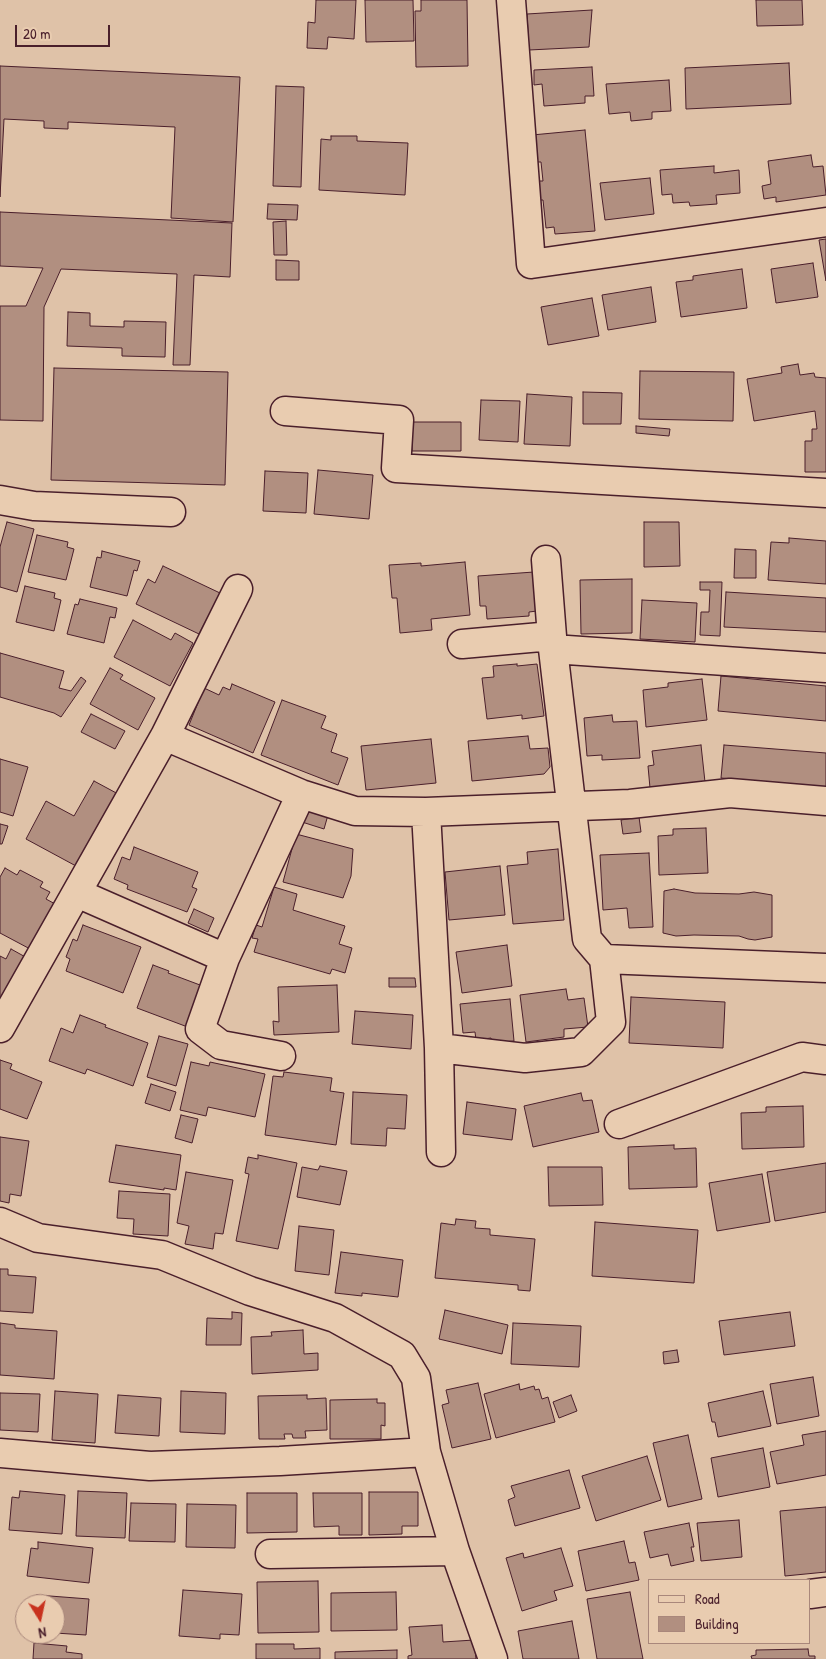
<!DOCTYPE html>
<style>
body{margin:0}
#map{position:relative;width:826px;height:1659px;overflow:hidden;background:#dfc2a8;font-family:"Patrick Hand",sans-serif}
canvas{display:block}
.legend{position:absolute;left:648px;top:1579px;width:162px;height:65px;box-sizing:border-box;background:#e9ccb0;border:1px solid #a9877b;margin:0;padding:6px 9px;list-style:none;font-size:15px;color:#4a1f2b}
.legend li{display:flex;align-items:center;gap:10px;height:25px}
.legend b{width:25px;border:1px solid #a9877b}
.north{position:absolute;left:15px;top:1594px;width:50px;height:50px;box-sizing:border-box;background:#e9ccb0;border:1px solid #a9877b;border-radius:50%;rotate:170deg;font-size:14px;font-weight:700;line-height:20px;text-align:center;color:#4a1f2b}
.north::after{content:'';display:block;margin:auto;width:18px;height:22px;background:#c8321e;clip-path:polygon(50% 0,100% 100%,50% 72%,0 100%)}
.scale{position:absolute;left:15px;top:25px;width:95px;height:22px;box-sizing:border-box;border:2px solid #4a1f2b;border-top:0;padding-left:6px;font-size:15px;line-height:18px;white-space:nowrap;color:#4a1f2b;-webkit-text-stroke:4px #e9ccb0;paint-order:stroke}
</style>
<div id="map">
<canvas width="826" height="1659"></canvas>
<ul class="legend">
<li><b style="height:6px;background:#e9ccb0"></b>Road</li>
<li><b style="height:14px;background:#b18f80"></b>Building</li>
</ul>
<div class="north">N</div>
<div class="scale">20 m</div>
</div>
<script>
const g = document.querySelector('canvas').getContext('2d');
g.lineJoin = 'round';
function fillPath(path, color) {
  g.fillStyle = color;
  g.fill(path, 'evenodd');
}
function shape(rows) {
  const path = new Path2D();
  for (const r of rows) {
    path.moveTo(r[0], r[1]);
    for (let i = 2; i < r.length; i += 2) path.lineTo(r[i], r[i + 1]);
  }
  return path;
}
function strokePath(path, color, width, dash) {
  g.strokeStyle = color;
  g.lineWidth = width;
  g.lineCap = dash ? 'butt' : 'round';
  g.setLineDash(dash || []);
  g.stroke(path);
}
const building = shape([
 [316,0,356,0,354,39,328,37,327,49,307,48,308,22,315,23,316,0],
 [365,0,413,0,414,41,366,42,365,0],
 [421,0,467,0,468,66,416,67,415,11,421,11,421,0],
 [756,0,802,0,803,25,757,26,756,0],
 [592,10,589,47,529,50,527,14,592,10],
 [789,63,791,104,686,109,685,68,789,63],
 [0,66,240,77,233,222,171,218,175,127,68,122,68,129,44,128,44,121,4,119,0,197,0,66],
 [592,67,594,96,585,96,585,103,544,106,542,84,534,85,534,70,592,67],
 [669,80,671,111,652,112,652,119,631,121,630,112,609,114,606,84,669,80],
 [276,86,304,87,301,187,273,186,276,86],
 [585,130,595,231,555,234,554,227,546,228,543,200,538,200,536,181,543,181,541,162,535,162,532,135,585,130],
 [331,136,357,136,357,141,408,143,405,195,319,190,321,139,331,140,331,136],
 [811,155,813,167,823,166,826,195,776,202,776,197,764,199,762,186,771,184,768,161,811,155],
 [714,166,714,173,739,170,740,193,716,195,717,204,690,206,689,202,673,203,672,194,662,195,660,170,714,166],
 [650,178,654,214,605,220,600,183,650,178],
 [268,204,298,205,297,220,267,219,268,204],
 [0,212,232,223,230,277,194,275,190,365,173,365,177,274,61,269,44,307,43,421,0,420,0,306,26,306,43,268,0,266,0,212],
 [286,221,287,255,274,255,273,222,286,221],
 [826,239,826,281,819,240,826,239],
 [276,260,299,261,299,280,276,280,276,260],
 [813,263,818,297,776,303,771,269,813,263],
 [742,269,747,308,681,317,676,282,693,280,693,276,742,269],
 [651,287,656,322,608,330,602,295,651,287],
 [592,298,599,336,548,345,541,307,592,298],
 [68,312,90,313,90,326,124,327,124,321,166,322,165,357,122,356,122,348,67,346,68,312],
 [798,364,800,375,814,373,815,377,826,378,826,472,805,472,805,441,812,441,812,429,817,429,815,411,754,421,747,379,782,373,781,367,798,364],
 [54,368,228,372,225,485,51,480,54,368],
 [640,371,734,372,733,421,639,419,640,371],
 [583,392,622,393,621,424,583,424,583,392],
 [527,394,572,397,570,446,524,444,527,394],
 [481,400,520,401,518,442,479,440,481,400],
 [412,422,461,422,461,451,412,451,412,422],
 [636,426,670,429,669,436,636,433,636,426],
 [318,470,373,475,369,519,314,514,318,470],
 [265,471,308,473,306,513,263,511,265,471],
 [7,522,34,529,17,592,0,587,0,547,7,522],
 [644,522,679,522,680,566,644,567,644,522],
 [37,535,68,542,67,547,74,549,66,580,28,572,37,535],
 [789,538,826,541,826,584,768,580,771,542,789,543,789,538],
 [735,549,756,550,756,578,734,578,735,549],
 [102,551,140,561,137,571,134,570,127,596,90,587,97,557,101,558,102,551],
 [465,562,470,615,431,619,432,630,400,633,397,598,392,598,389,565,421,563,421,566,465,562],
 [163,566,220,593,199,634,136,604,148,579,155,583,163,566],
 [534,572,537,611,529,612,529,616,487,619,486,606,480,606,478,576,534,572],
 [632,579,632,633,581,634,580,580,632,579],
 [700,582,722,582,720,636,700,635,701,612,709,612,710,590,700,590,700,582],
 [25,586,55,593,54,598,61,600,54,631,16,622,25,586],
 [726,592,826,598,826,632,724,627,726,592],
 [80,599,117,608,115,618,110,617,104,643,67,634,75,604,78,605,80,599],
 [642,600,697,603,695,642,640,639,642,600],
 [133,620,171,640,175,633,193,643,170,686,114,657,133,620],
 [0,653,64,671,59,688,71,691,81,677,86,681,61,717,54,713,0,697,0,653],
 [517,664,517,666,537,664,544,716,522,719,522,715,487,719,482,678,494,677,493,666,517,664],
 [110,668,123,675,120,679,155,698,138,730,90,704,110,668],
 [721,676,826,686,826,721,718,711,721,676],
 [702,679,707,720,646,727,643,690,668,687,668,683,702,679],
 [232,684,275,702,253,753,189,725,204,688,219,695,223,687,230,690,232,684],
 [282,700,326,716,321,728,337,734,331,752,348,758,338,785,261,755,282,700],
 [91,714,125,731,115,749,81,732,91,714],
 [612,715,613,722,637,721,640,758,602,760,602,755,587,756,584,718,612,715],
 [528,736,530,749,548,748,550,767,544,774,472,781,468,741,528,736],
 [431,739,436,783,366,790,361,746,431,739],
 [701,745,705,782,650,788,648,766,654,765,652,751,701,745],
 [724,745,826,753,826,787,721,778,724,745],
 [0,759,28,767,13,816,0,812,0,759],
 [94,781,120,795,76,866,26,839,46,801,74,816,94,781],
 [307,808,328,815,324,829,302,822,307,808],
 [639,817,641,832,623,834,621,820,639,817],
 [0,824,8,826,2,844,0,844,0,824],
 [706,828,708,873,659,875,658,836,673,835,673,829,706,828],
 [296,834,353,849,351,876,343,898,283,882,296,834],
 [134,847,198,872,192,887,197,889,187,912,127,889,128,885,114,879,122,857,130,860,134,847],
 [558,849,564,920,513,924,507,866,528,864,527,852,558,849],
 [649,853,653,927,629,928,627,908,603,910,600,855,649,853],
 [500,866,505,915,449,920,445,872,500,866],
 [5,868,17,875,20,870,43,882,40,887,50,892,46,899,57,905,32,950,0,933,0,877,5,868],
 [274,887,297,894,293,910,345,926,339,944,352,948,345,973,332,969,330,974,254,952,258,939,252,938,256,925,262,927,274,887],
 [674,889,695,893,739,894,754,892,772,895,772,937,755,940,748,939,739,936,694,935,676,936,663,933,664,891,674,889],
 [194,909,214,918,208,932,188,923,194,909],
 [83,925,141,947,123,993,66,971,70,959,66,957,73,939,77,941,83,925],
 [507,945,512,986,462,993,456,952,507,945],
 [11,949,29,959,0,1010,0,956,6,959,11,949],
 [153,965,169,971,168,973,208,988,193,1029,137,1008,153,965],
 [389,978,415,978,416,987,389,987,389,978],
 [337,985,339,1032,274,1035,273,1021,279,1022,278,987,337,985],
 [566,989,568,1000,584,998,588,1027,564,1029,564,1037,526,1042,520,995,566,989],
 [631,997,725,1002,723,1048,629,1043,631,997],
 [510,999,514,1041,492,1043,491,1038,476,1040,475,1032,463,1033,460,1004,510,999],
 [355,1011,413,1015,411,1049,352,1044,355,1011],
 [80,1015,106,1025,105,1027,148,1043,133,1086,87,1069,85,1074,49,1061,61,1028,73,1033,80,1015],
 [159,1036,188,1044,176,1086,147,1077,159,1036],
 [0,1060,12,1064,10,1069,42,1082,27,1119,0,1109,0,1060],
 [191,1062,209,1066,210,1062,265,1074,255,1117,208,1107,206,1116,180,1110,191,1062],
 [284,1072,332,1078,330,1091,344,1093,336,1145,265,1135,273,1076,283,1077,284,1072],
 [151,1084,176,1092,170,1111,145,1103,151,1084],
 [353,1092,407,1095,405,1129,387,1128,386,1146,351,1144,353,1092],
 [581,1093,583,1101,592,1100,599,1132,533,1147,524,1106,581,1093],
 [467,1102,516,1109,512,1140,463,1134,467,1102],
 [803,1106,804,1147,742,1149,741,1113,766,1112,766,1107,803,1106],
 [181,1115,198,1119,192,1143,175,1138,181,1115],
 [0,1137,29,1141,21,1196,10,1194,9,1203,0,1201,0,1137],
 [116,1145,181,1155,176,1190,164,1188,164,1190,109,1182,116,1145],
 [674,1145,674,1149,696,1148,697,1187,629,1189,628,1147,674,1145],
 [258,1155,297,1163,278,1249,236,1241,249,1174,245,1173,248,1157,258,1159,258,1155],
 [826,1163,826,1212,775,1221,767,1172,826,1163],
 [320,1166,347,1171,340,1205,297,1197,302,1167,318,1170,320,1166],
 [548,1167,602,1167,603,1205,549,1206,548,1167],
 [186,1172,233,1180,223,1234,215,1233,213,1249,185,1244,189,1226,177,1223,186,1172],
 [762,1174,770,1222,717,1231,709,1183,762,1174],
 [119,1191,170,1194,168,1236,133,1234,134,1219,117,1218,119,1191],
 [456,1219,476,1221,475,1228,490,1229,490,1235,535,1239,530,1291,518,1290,518,1285,435,1278,441,1223,455,1225,456,1219],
 [595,1222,698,1230,694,1283,592,1276,595,1222],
 [299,1226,334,1230,329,1275,295,1271,299,1226],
 [341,1252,403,1260,398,1297,362,1293,362,1296,335,1293,341,1252],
 [0,1269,8,1269,8,1275,36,1277,33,1313,0,1311,0,1269],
 [445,1310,508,1325,502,1354,439,1339,445,1310],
 [232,1312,242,1313,241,1345,206,1345,207,1318,232,1319,232,1312],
 [790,1312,795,1346,724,1355,719,1321,790,1312],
 [0,1323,15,1325,15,1328,57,1331,54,1379,0,1375,0,1323],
 [513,1323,581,1326,579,1367,511,1364,513,1323],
 [303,1330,304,1354,318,1353,318,1370,252,1374,251,1337,272,1336,271,1332,303,1330],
 [677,1350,679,1362,664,1364,663,1352,677,1350],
 [813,1377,819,1416,777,1424,770,1384,813,1377],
 [478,1383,491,1439,452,1448,442,1405,449,1403,446,1390,478,1383],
 [519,1384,520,1390,534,1386,535,1390,539,1389,542,1399,548,1397,555,1422,496,1438,484,1394,519,1384],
 [55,1391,98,1394,95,1443,52,1440,55,1391],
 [181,1391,226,1393,225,1434,180,1432,181,1391],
 [763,1391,771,1426,718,1437,715,1422,712,1422,708,1403,763,1391],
 [0,1393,40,1394,38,1432,0,1430,0,1393],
 [118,1395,161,1398,159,1436,115,1433,118,1395],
 [307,1395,307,1399,326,1398,327,1430,305,1431,306,1438,293,1438,292,1434,284,1434,285,1439,259,1439,258,1396,307,1395],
 [571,1395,577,1411,559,1418,553,1402,571,1395],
 [377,1399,377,1403,385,1403,385,1426,381,1425,381,1439,330,1439,330,1400,377,1399],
 [826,1431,826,1475,777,1484,770,1452,804,1445,802,1435,826,1431],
 [688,1435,702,1499,668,1507,653,1443,688,1435],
 [763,1448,770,1487,718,1497,711,1458,763,1448],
 [647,1456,661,1500,596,1521,582,1476,647,1456],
 [569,1470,580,1508,515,1526,508,1500,515,1497,511,1486,569,1470],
 [20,1491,65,1495,62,1534,9,1530,12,1497,19,1498,20,1491],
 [78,1491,127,1493,125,1538,76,1536,78,1491],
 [369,1492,418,1492,418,1526,402,1526,402,1534,369,1535,369,1492],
 [247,1493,297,1493,297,1532,247,1533,247,1493],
 [313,1493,362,1493,362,1535,339,1535,339,1526,314,1527,313,1493],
 [131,1503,176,1504,175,1542,129,1541,131,1503],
 [187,1504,236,1505,235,1548,186,1547,187,1504],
 [826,1507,826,1572,785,1576,780,1511,826,1507],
 [739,1520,742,1557,701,1561,697,1523,739,1520],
 [689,1523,694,1547,691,1547,694,1561,671,1566,668,1554,650,1558,644,1532,689,1523],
 [624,1541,629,1563,635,1562,639,1580,586,1591,578,1551,624,1541],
 [38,1542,93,1548,89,1583,27,1576,31,1548,38,1549,38,1542],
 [561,1548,573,1586,554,1591,557,1600,522,1611,506,1558,523,1553,524,1558,561,1548],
 [318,1581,319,1632,258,1633,257,1582,318,1581],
 [183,1590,242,1594,239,1635,220,1634,220,1639,179,1636,183,1590],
 [396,1592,397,1630,331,1631,331,1593,396,1592],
 [630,1592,643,1659,597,1659,587,1599,630,1592],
 [37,1595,89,1599,86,1635,55,1633,55,1604,37,1604,37,1595],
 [572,1621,579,1659,523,1659,518,1631,572,1621],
 [442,1625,443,1642,474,1640,476,1659,408,1659,408,1656,412,1655,409,1627,442,1625],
 [34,1643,67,1646,66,1652,82,1654,82,1659,33,1659,34,1643],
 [256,1644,294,1644,294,1649,320,1648,320,1659,256,1659,256,1644],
 [808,1649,809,1656,815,1656,815,1659,752,1659,751,1656,756,1655,756,1650,808,1649],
 [397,1650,397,1659,335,1659,335,1652,397,1650]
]);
fillPath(building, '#b18f80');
strokePath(building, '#4a1f2b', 1);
const minor = shape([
 [511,0,531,264,826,222],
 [285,411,399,420,396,468,826,493],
 [0,500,34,506,171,512],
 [546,560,553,649,587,939,604,959,826,968],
 [462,644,552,636],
 [553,649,826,668],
 [165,736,301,794,355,811,426,812,630,804,730,793,826,801],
 [426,812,439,1048,525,1058,581,1052,611,1022,604,959],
 [77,893,225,958],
 [0,1028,165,736,238,589],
 [439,1048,441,1152],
 [281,1056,221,1045,200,1029,225,958,301,794],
 [619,1124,802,1057,826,1060],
 [0,1222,38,1238,162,1255,250,1291,335,1318,402,1355,416,1378,426,1452,455,1551,493,1659],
 [0,1453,150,1466,280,1461,426,1452],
 [270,1554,455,1551],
 [810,1594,826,1592]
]);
strokePath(minor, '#4a1f2b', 31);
strokePath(minor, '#e9ccb0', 28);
</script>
